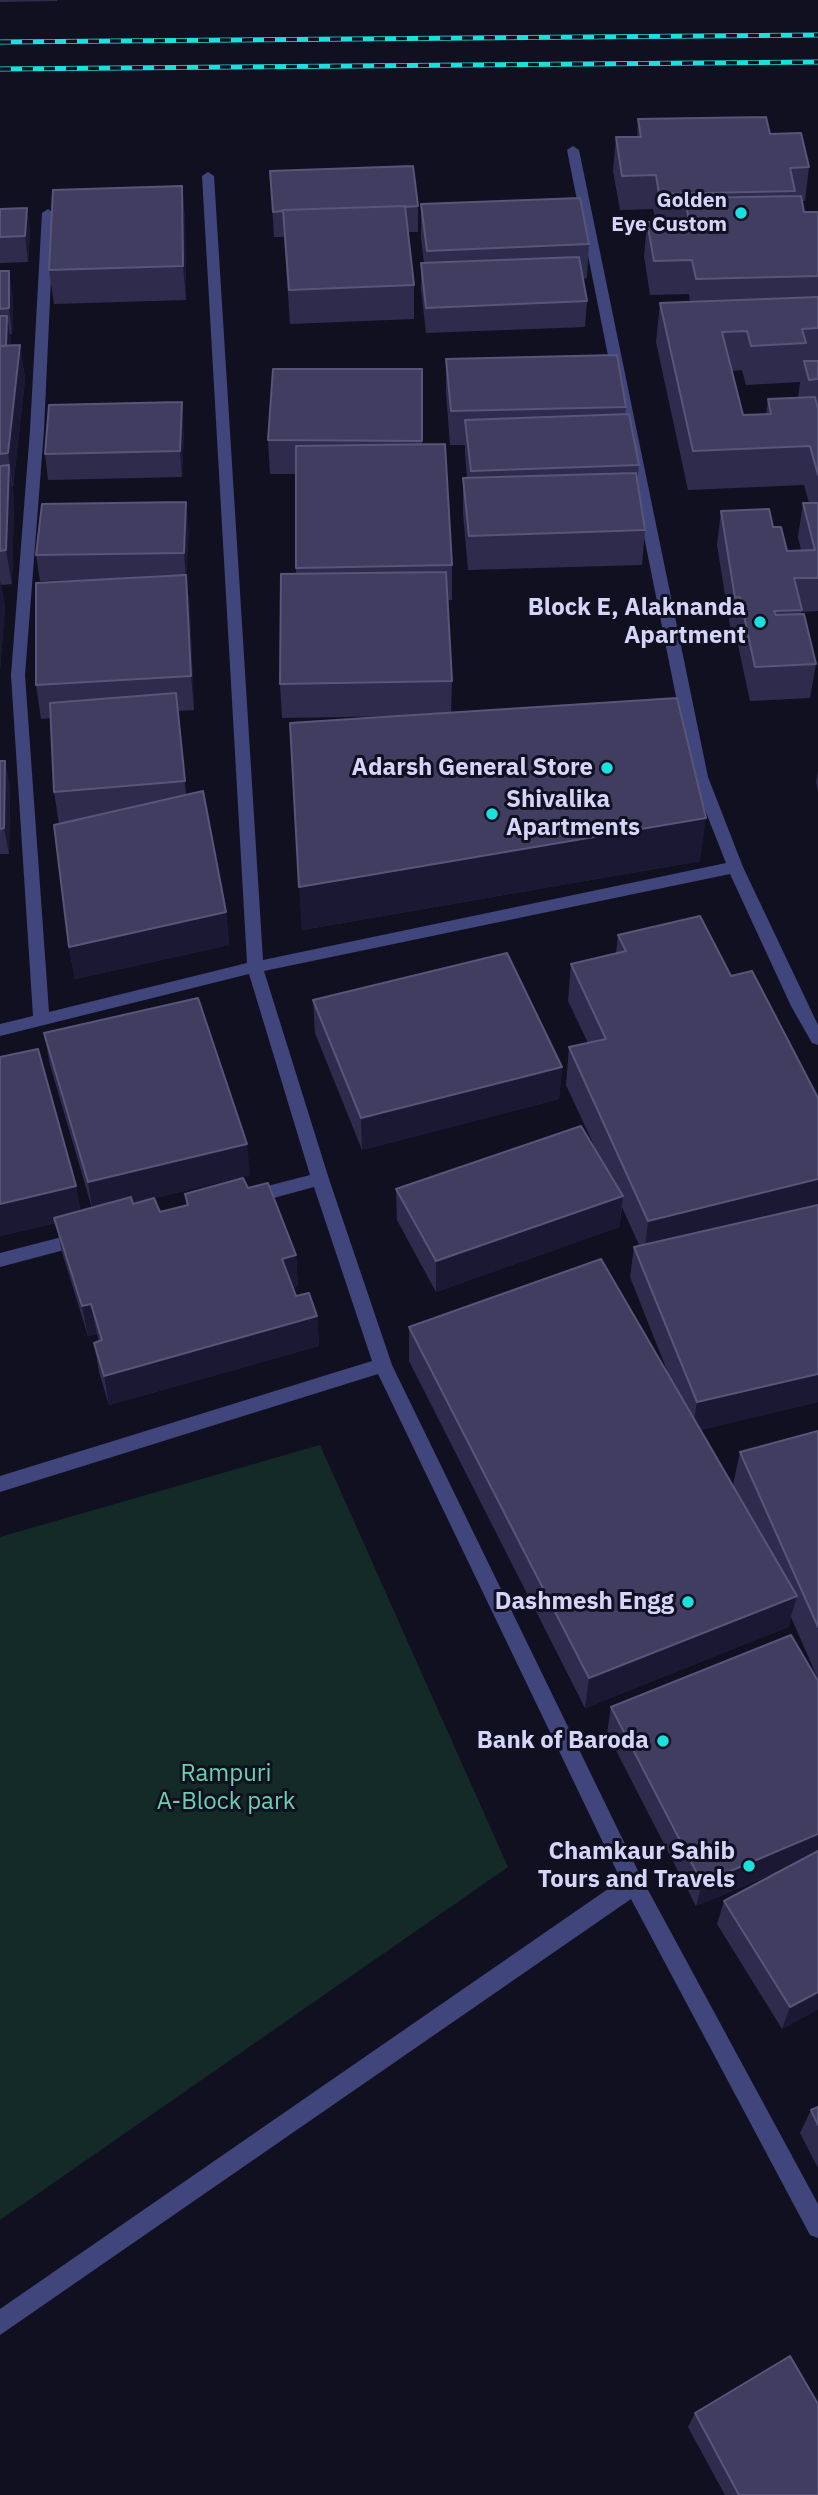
<!DOCTYPE html>
<style>
body{margin:0}
canvas{display:block;background:#111021}
</style>
<canvas width="818" height="2495"></canvas>
<script>
const g = document.querySelector('canvas').getContext('2d');
g.lineJoin = 'round';
function fillPath(path, color) {
  g.fillStyle = color;
  g.fill(path, 'evenodd');
}
function shape(rows) {
  const path = new Path2D();
  for (const r of rows) {
    path.moveTo(r[0], r[1]);
    for (let i = 2; i < r.length; i += 2) path.lineTo(r[i], r[i + 1]);
  }
  return path;
}
function strokePath(path, color, width, dash) {
  g.strokeStyle = color;
  g.lineWidth = width;
  g.lineCap = dash ? 'butt' : 'round';
  g.setLineDash(dash || []);
  g.stroke(path);
}
function label(font, color, halo, rows, align = 'center') {
  g.font = font + ' "IBM Plex Sans",sans-serif';
  g.lineWidth = 6;
  g.setLineDash([]);
  g.textBaseline = 'middle';
  g.strokeStyle = halo;
  g.fillStyle = color;
  for (const [text, x, y, turn = 0] of rows) {
    g.save();
    g.translate(x, y);
    g.rotate((+turn || 0) * Math.PI / 180);
    g.textAlign = isNaN(turn) ? turn : align;
    if (halo) g.strokeText(text, 0, 0);
    g.fillText(text, 0, 0);
    g.restore();
  }
}
fillPath(shape([
 [320,1445,508,1867,0,2220,0,1537]
]), '#142a27');
fillPath(shape([
 [573,146,579,150,708,777,743,867,818,1025,818,1045,812,1043,791,1006,730,874,264,971,329,1179,392,1365,641,1877,818,2204,818,2238,810,2235,631,1899,0,2335,0,2309,621,1880,378,1374,0,1492,0,1476,372,1361,314,1187,248,1205,242,1203,239,1198,242,1193,248,1191,310,1175,249,974,0,1036,0,1024,33,1016,11,675,30,430,42,213,48,209,54,213,44,430,25,675,49,1012,247,963,202,176,208,172,214,176,263,960,726,863,692,777,567,150,573,146],
 [81,1232,87,1234,90,1239,87,1244,0,1267,0,1253,81,1232]
]), '#40457b');
const rail = shape([
 [0,42,818,35],
 [0,69,818,62]
]);
strokePath(rail, '#1ae1dd', 5);
strokePath(rail, '#111021', 3.5, [11]);
fillPath(shape([
 [0,0,57,0,57,1,0,2],
 [638,119,770,134,809,167,805,201,802,201,804,212,818,212,818,611,801,612,801,614,816,664,810,698,750,701,735,631,731,632,717,545,721,511,773,527,787,551,801,550,798,537,803,503,809,503,804,485,688,490,656,342,660,303,690,302,689,294,650,295,644,256,647,222,656,222,653,209,620,210,613,171,616,137,637,137],
 [802,368,798,398,768,399,766,414,743,415,732,371,742,370,746,385,800,382],
 [270,171,418,206,418,232,408,232,414,285,414,319,290,324,284,237,274,237],
 [182,186,185,220,186,300,54,304,49,270],
 [421,204,589,244,587,278,583,279,587,301,585,327,426,333,421,289,421,263,424,263,421,238],
 [27,208,30,233,28,262,0,263,0,209],
 [0,271,13,297,12,334,10,334,11,346,20,345,25,379,13,487,12,487,14,499,12,584,1,585,5,607,0,670],
 [446,359,626,407,625,414,639,465,637,483,645,530,642,565,468,570,463,513,463,478,467,478,465,454,465,445,450,445,446,393],
 [422,369,422,444,452,565,452,600,448,600,452,681,451,713,700,861,302,930,290,723,409,716,282,718,280,684,296,574,296,474,270,474,268,440],
 [184,428,182,477,48,480,45,454],
 [189,528,186,575,190,609,194,710,178,711,186,794,226,912,229,945,75,979,69,947,59,824,54,792,51,718,41,719,36,685,79,580,40,581,36,555],
 [0,761,10,786,9,854,0,854],
 [818,770,818,792,816,782],
 [618,935,731,976,818,1098,818,1402,700,1430,735,1490,733,1485,740,1452,818,1431,818,1679,791,1617,788,1627,585,1708,409,1361,409,1327,670,1378,630,1277,634,1247,639,1245,622,1207,619,1227,436,1292,397,1220,396,1189,598,1154,566,1085,569,1047,588,1043,568,1001,571,964,616,953],
 [313,1000,562,1067,559,1099,362,1150,315,1033],
 [44,1033,250,1175,155,1198,160,1212,186,1205,185,1194,248,1188,296,1255,298,1286,293,1287,296,1296,317,1316,319,1346,109,1405,99,1372,94,1343,99,1341,97,1334,88,1336,61,1249,56,1223,0,1236,76,1186,80,1211,92,1208,50,1065],
 [818,1681,818,2009,782,2029,717,1924,724,1901,789,1867,696,1906,607,1733,611,1707],
 [818,2107,818,2168,800,2133,811,2110],
 [695,2413,818,2495,725,2495,688,2427]
]), '#2e2b4d');
fillPath(shape([
 [182,186,185,220,186,300,183,266],
 [27,208,30,233,28,262,25,236],
 [9,271,13,297,12,334,9,308],
 [7,316,11,342,10,372,6,347],
 [20,345,25,379,13,487,8,453],
 [182,402,184,428,182,477,180,451],
 [9,465,14,499,12,584,6,550],
 [186,502,189,528,186,579,184,553],
 [186,575,190,609,194,710,191,676],
 [0,580,5,607,0,670],
 [5,761,10,786,9,854,4,828],
 [706,818,700,861,302,930,299,887],
 [226,912,229,945,75,979,69,947],
 [562,1067,559,1099,362,1150,361,1118],
 [247,1144,250,1175,93,1213,88,1182],
 [818,1179,818,1213,644,1256,648,1221],
 [76,1186,81,1217,54,1218,56,1223,0,1236,0,1204],
 [623,1196,619,1227,436,1292,436,1261],
 [296,1255,298,1286,284,1289,282,1259],
 [91,1304,97,1334,88,1336,82,1306],
 [317,1316,319,1346,109,1405,104,1376],
 [818,1374,818,1402,692,1432,697,1402],
 [797,1596,788,1627,585,1708,589,1678],
 [818,1834,818,1854,696,1906,702,1883],
 [818,1992,818,2009,782,2029,790,2007]
]), '#1b1834');
const building = shape([
 [766,117,770,134,801,133,809,167,790,168,795,191,659,194,656,175,622,176,616,137,641,137,638,119,766,117],
 [413,166,418,206,405,207,405,206,283,210,283,211,273,212,270,171,413,166],
 [182,186,183,266,49,270,53,190,182,186],
 [801,196,804,212,818,212,818,276,696,279,692,260,654,261,647,222,689,221,685,198,801,196],
 [580,198,589,244,427,251,421,204,580,198],
 [405,206,414,285,289,290,283,210,405,206],
 [27,208,25,236,0,237,0,209,27,208],
 [579,257,587,301,426,308,421,263,579,257],
 [0,271,9,271,9,308,0,309,0,271],
 [818,297,818,328,802,329,806,343,751,346,747,331,722,332,743,415,771,414,768,399,815,397,818,409,818,475,810,446,693,451,660,303,818,297],
 [0,316,7,316,6,346,0,346,0,316],
 [20,345,8,453,0,454,0,346,20,345],
 [617,355,626,407,451,411,446,359,617,355],
 [804,361,818,361,818,379,809,380,804,361],
 [273,369,422,369,422,441,268,440,273,369],
 [182,402,180,451,45,454,49,405,182,402],
 [629,414,639,465,471,471,465,420,629,414],
 [445,444,452,565,296,568,296,446,445,444],
 [9,465,6,550,0,551,0,466,9,465],
 [636,473,645,530,469,536,463,478,636,473],
 [186,502,184,553,36,555,42,504,186,502],
 [803,503,818,503,818,578,794,578,802,610,774,611,776,615,804,614,816,664,755,667,740,597,735,598,721,511,769,509,773,527,781,527,787,551,815,550,803,503],
 [446,572,452,681,280,684,281,574,446,572],
 [186,575,191,676,36,685,36,583,186,575],
 [176,693,185,781,54,792,50,703,176,693],
 [677,698,706,818,299,887,290,723,677,698],
 [0,761,5,761,4,828,0,829,0,761],
 [203,791,226,912,69,947,54,825,203,791],
 [700,916,731,976,752,971,818,1098,818,1179,648,1221,569,1047,606,1039,571,964,626,951,618,935,700,916],
 [507,953,562,1067,361,1118,313,1000,507,953],
 [198,998,247,1144,88,1182,44,1033,198,998],
 [38,1049,76,1186,0,1204,0,1057,38,1049],
 [581,1126,623,1196,436,1261,396,1189,581,1126],
 [243,1178,248,1188,268,1183,296,1255,282,1259,296,1296,309,1293,317,1316,104,1376,94,1343,102,1340,91,1304,82,1306,54,1218,131,1197,133,1204,154,1198,160,1212,188,1205,185,1194,243,1178],
 [818,1205,818,1374,697,1402,634,1247,818,1205],
 [601,1259,797,1596,589,1678,409,1327,601,1259],
 [818,1431,818,1627,740,1452,818,1431],
 [791,1635,818,1681,818,1834,702,1883,611,1707,791,1635],
 [818,1851,818,1992,790,2007,724,1901,818,1851],
 [818,2107,818,2125,811,2110,818,2107],
 [790,2356,818,2404,818,2495,739,2495,695,2413,790,2356]
]);
fillPath(building, '#403d60');
strokePath(building, '#575578', 2);
for (const [x, y, r, color] of [
 [741,213,7,"#1ae1dd"],
 [760,622,7,"#1ae1dd"],
 [607,768,7,"#1ae1dd"],
 [492,814,7,"#1ae1dd"],
 [688,1602,7,"#1ae1dd"],
 [663,1741,7,"#1ae1dd"],
 [749,1866,7,"#1ae1dd"]
]) {
  const dot = new Path2D();
  dot.arc(x, y, r, 0, 2 * Math.PI);
  g.fillStyle = color;
  g.fill(dot);
  strokePath(dot, '#111021', 2.5);
}
label('bold 21px', '#d5d5fa', '#111021', [
 ["Golden",727,201],
 ["Eye Custom",727,225]
], 'right');
label('bold 24px', '#d5d5fa', '#111021', [
 ["Block E, Alaknanda",746,608],
 ["Apartment",746,636],
 ["Adarsh General Store",593,768],
 ["Shivalika",506,800,"left"],
 ["Apartments",506,828,"left"],
 ["Dashmesh Engg",674,1602],
 ["Bank of Baroda",649,1741],
 ["Chamkaur Sahib",735,1852],
 ["Tours and Travels",735,1880]
], 'right');
label('24px', '#69d2ab', '#111021', [
 ["Rampuri",226,1774],
 ["A-Block park",226,1802]
]);
</script>
